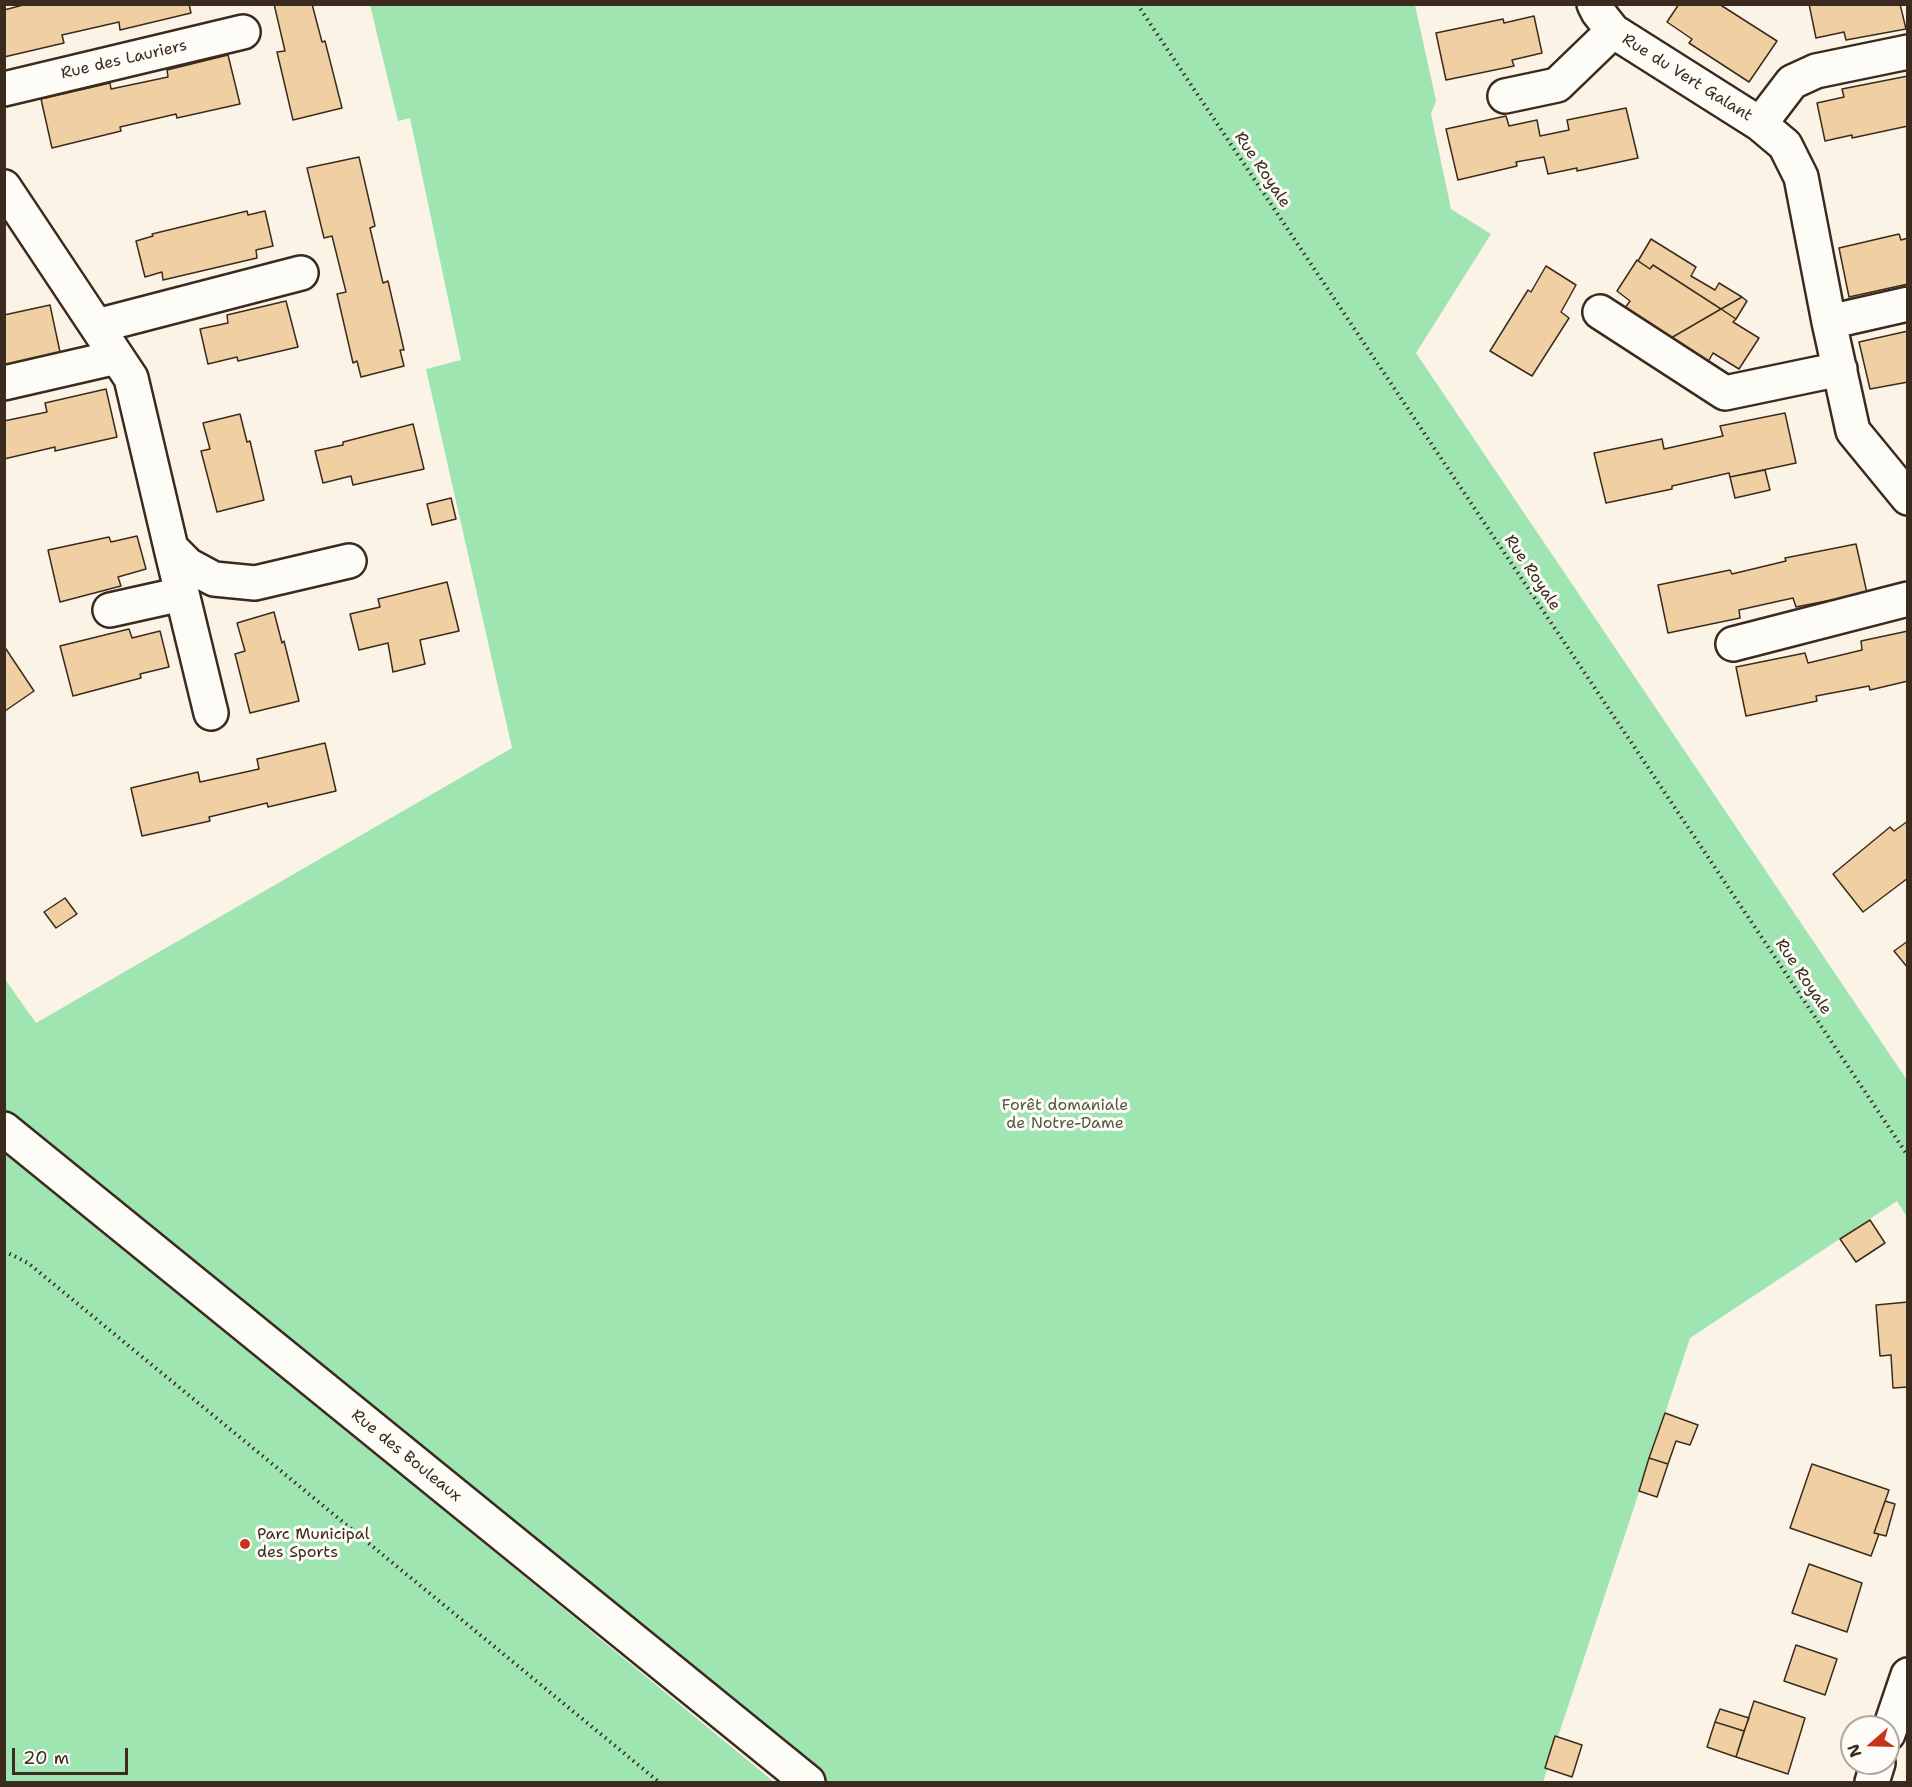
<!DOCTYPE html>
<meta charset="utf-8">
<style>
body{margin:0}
#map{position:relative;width:1912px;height:1787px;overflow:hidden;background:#faf3e6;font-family:"Shantell Sans",sans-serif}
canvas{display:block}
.frame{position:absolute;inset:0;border:6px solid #3b2a1e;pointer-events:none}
.north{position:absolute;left:1840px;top:1715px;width:60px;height:60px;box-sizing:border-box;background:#fdfcf7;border:2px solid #afa8a0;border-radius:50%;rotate:250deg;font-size:16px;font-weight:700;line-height:24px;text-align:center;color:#3b2a1e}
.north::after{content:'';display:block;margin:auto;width:21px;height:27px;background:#c8321e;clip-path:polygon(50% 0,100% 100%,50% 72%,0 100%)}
.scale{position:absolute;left:12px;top:1748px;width:116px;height:27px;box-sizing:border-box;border:3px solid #3b2a1e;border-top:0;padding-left:8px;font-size:18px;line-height:21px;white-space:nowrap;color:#3b2a1e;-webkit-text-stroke:4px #fdfcf7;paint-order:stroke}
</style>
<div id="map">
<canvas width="1912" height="1787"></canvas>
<div class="frame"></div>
<div class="north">N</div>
<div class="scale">20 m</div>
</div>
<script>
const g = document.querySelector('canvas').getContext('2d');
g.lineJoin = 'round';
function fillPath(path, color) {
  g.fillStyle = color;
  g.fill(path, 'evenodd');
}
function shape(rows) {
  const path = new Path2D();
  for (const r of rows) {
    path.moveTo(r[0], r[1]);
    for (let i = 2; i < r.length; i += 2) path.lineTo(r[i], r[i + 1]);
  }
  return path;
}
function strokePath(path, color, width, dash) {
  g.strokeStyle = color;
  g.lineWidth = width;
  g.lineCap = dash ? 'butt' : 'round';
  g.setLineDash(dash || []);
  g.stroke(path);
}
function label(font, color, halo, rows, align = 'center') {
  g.font = font + ' "Shantell Sans",sans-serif';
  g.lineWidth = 6;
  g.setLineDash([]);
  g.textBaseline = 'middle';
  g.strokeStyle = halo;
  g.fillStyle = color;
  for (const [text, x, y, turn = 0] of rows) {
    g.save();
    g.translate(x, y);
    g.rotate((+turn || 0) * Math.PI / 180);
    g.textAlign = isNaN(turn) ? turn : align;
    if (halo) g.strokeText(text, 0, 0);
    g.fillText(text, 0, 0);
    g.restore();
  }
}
fillPath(shape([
 [370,5,1415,5,1436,101,1431,114,1451,209,1491,234,1416,353,1907,1080,1907,1217,1897,1201,1690,1338,1543,1782,808,1782,118,1242,774,1782,5,1782,4,978,36,1023,512,748,426,369,461,360,410,118,398,121]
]), '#9ee5b2');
const building = shape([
 [27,4,189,4,191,13,120,30,119,22,62,35,64,43,4,57,4,10,27,4],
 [274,4,312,4,322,42,325,41,342,108,293,120,277,52,285,51,274,4],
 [1679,4,1719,4,1777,41,1749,82,1689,43,1692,39,1667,22,1679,4],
 [1809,4,1900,4,1906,29,1846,40,1844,32,1816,38,1809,4],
 [1534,16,1542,53,1512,60,1514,66,1446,80,1436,33,1503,19,1504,23,1534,16],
 [228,55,240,104,177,118,176,114,120,127,121,131,52,148,41,99,110,83,111,89,168,77,167,70,228,55],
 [1908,76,1908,126,1852,138,1852,135,1825,141,1817,103,1844,97,1842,89,1908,76],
 [1626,108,1638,158,1577,171,1577,168,1548,174,1544,157,1516,162,1517,166,1458,180,1446,129,1506,116,1509,126,1537,120,1540,136,1569,130,1567,120,1626,108],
 [359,157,375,226,370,228,383,283,388,281,404,350,400,350,404,366,361,377,357,361,353,363,337,294,346,292,332,236,324,238,307,168,359,157],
 [247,211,248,215,265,211,273,246,256,250,257,258,163,280,162,272,145,277,136,241,153,236,152,234,247,211],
 [1899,234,1901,240,1908,238,1908,284,1849,297,1839,248,1899,234],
 [1651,239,1696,267,1691,276,1715,290,1719,283,1742,297,1721,309,1653,265,1650,269,1638,261,1651,239],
 [1637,260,1650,269,1653,265,1721,309,1671,338,1625,308,1630,301,1617,291,1637,260],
 [1546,266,1576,285,1561,312,1569,318,1532,376,1490,351,1528,290,1531,292,1546,266],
 [1742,297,1747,301,1736,319,1721,309,1742,297],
 [286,301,298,347,238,361,237,357,208,364,200,329,228,323,227,315,286,301],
 [50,305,60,352,4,365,4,315,50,305],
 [1721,309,1736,319,1733,322,1759,338,1739,369,1713,353,1708,362,1671,338,1721,309],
 [1908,331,1908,382,1870,389,1859,342,1908,331],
 [106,389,117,437,55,451,55,447,4,459,4,421,47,412,45,403,106,389],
 [1785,413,1796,463,1730,477,1729,473,1672,486,1672,489,1606,503,1594,453,1662,439,1664,449,1723,436,1720,426,1785,413],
 [240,414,247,442,250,441,264,500,217,512,201,451,210,449,203,423,240,414],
 [413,424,424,469,353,485,351,476,323,483,315,451,343,445,343,442,413,424],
 [1765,470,1770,490,1735,498,1730,477,1765,470],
 [451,498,456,519,432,525,427,504,451,498],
 [137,536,146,569,118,577,121,586,60,602,48,550,109,537,111,542,137,536],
 [1856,544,1867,593,1796,607,1793,598,1739,610,1740,618,1668,633,1658,585,1730,570,1732,574,1786,561,1785,558,1856,544],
 [447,582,459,631,420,640,425,664,393,672,388,643,359,650,350,614,380,607,378,599,447,582],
 [274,612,282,643,284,641,299,701,250,713,235,654,245,651,237,623,274,612],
 [129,629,132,638,160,631,169,667,140,674,141,678,73,696,60,646,129,629],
 [1908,631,1908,681,1870,690,1869,686,1816,696,1817,701,1746,716,1736,667,1805,653,1808,663,1862,650,1861,641,1908,631],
 [4,646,34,691,5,711,4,709,4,646],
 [325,743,336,791,268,807,267,803,209,817,210,821,142,836,131,788,198,772,200,782,259,769,257,759,325,743],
 [1908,821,1908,878,1863,912,1833,874,1890,827,1894,831,1908,821],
 [65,898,77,914,56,928,44,912,65,898],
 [1908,941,1908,968,1894,951,1908,941],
 [1870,1220,1885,1243,1856,1262,1840,1239,1870,1220],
 [1908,1302,1908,1387,1893,1388,1891,1355,1880,1356,1876,1305,1908,1302],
 [1665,1413,1698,1425,1690,1445,1676,1441,1668,1464,1649,1458,1665,1413],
 [1649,1458,1668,1464,1657,1497,1639,1491,1649,1458],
 [1812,1464,1889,1490,1874,1533,1879,1534,1871,1556,1790,1528,1812,1464],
 [1885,1501,1895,1504,1886,1536,1874,1533,1885,1501],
 [1809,1564,1862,1583,1847,1632,1792,1613,1809,1564],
 [1796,1645,1837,1659,1825,1695,1784,1681,1796,1645],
 [1754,1701,1805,1718,1788,1774,1736,1757,1754,1701],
 [1720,1709,1749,1718,1744,1731,1715,1722,1720,1709],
 [1715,1722,1744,1731,1736,1757,1707,1747,1715,1722],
 [1555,1736,1582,1745,1572,1777,1545,1768,1555,1736]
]);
fillPath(building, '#f0d0a2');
strokePath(building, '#3b2a1e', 1.5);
const minor = shape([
 [1594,4,1598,12,1613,31,1760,124,1785,145,1801,177,1829,322,1853,431,1908,498],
 [4,89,243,32],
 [1505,96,1557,85,1613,31],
 [1760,124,1792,82,1816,71,1908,52],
 [4,187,131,378,171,548,188,565,214,579,255,583,349,561],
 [1600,312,1725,393,1840,369],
 [1829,322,1908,304],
 [97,326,301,273],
 [4,383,117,357],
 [171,548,211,713],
 [110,610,182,594],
 [1733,644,1908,599],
 [4,1129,808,1782],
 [1888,1734,1908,1675],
 [1872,1782,1878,1763]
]);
strokePath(minor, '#3b2a1e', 38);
strokePath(shape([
 [1137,4,1908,1156],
 [4,1251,28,1263,659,1782]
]), '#3b2a1e', 4, [1.5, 4.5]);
strokePath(minor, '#fdfcf7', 33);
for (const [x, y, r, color] of [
 [245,1544,6,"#c8321e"]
]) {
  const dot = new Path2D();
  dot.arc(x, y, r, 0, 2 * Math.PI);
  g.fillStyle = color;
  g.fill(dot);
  strokePath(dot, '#fdfcf7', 2);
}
label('16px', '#3b2a1e', '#fdfcf7', [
 ["Rue des Lauriers",124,60,-13],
 ["Rue du Vert Galant",1687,78,32],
 ["Rue Royale",1262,170,56],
 ["Rue Royale",1532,573,56],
 ["Rue Royale",1803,977,56],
 ["Rue des Bouleaux",406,1456,39]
]);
label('16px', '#545943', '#fdfcf7', [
 ["Forêt domaniale",1065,1106],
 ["de Notre-Dame",1065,1124]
]);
label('16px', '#3b2a1e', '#fdfcf7', [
 ["Parc Municipal",257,1535],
 ["des Sports",257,1553]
], 'left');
</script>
